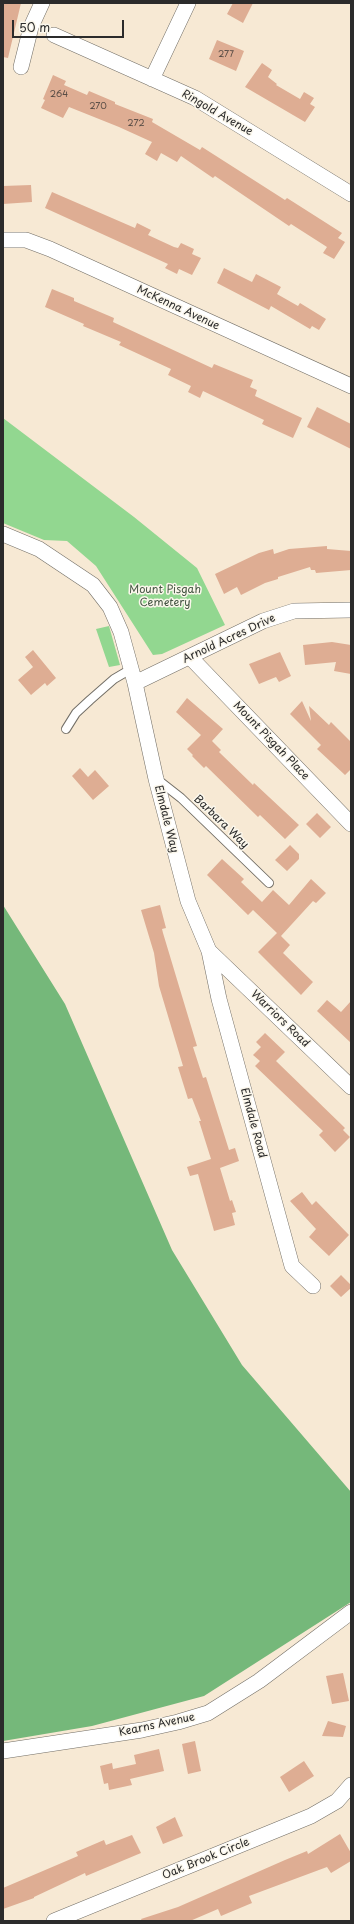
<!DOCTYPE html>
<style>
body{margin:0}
#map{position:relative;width:354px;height:1924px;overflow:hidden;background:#f7e9d4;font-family:"Playpen Sans",sans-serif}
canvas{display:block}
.frame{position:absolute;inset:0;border:4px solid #2b2b2b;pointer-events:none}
.scale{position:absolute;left:12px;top:20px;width:112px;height:18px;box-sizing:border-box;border:2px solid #2b2b2b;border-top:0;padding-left:5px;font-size:12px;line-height:14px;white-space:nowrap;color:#2b2b2b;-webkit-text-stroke:3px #fbf7ec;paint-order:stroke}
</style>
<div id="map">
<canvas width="354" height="1924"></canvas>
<div class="frame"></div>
<div class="scale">50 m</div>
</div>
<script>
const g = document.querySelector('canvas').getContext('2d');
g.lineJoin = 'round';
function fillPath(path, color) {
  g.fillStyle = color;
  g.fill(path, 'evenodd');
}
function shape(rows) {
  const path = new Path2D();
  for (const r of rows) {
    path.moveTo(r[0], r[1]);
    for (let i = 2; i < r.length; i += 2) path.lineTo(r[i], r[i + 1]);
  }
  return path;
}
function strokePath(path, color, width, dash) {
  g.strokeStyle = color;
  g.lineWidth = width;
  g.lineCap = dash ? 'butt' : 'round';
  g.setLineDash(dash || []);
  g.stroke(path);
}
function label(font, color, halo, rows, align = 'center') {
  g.font = font + ' "Playpen Sans",sans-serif';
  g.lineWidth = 3;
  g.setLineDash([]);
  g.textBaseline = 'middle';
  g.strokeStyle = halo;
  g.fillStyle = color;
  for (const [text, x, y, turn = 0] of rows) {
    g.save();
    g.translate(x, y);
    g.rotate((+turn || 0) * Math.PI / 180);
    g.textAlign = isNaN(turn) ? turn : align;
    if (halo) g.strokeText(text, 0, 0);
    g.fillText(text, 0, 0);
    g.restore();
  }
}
fillPath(shape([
 [3,418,134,517,197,568,225,625,162,654,153,655,96,566,67,541,44,540,3,523],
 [109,626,120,665,109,667,96,629]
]), '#92d790');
fillPath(shape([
 [3,905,65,1004,172,1250,242,1365,351,1492,351,1602,204,1696,92,1726,3,1741]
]), '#75b87a');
fillPath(shape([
 [3,3,21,3,8,58,3,57],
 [233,3,253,3,243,23,227,14],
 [217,40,244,51,236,71,209,59],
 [262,63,272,70,268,77,277,84,276,85,300,99,304,92,314,98,310,104,315,107,305,122,245,87],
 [53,75,66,81,64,85,87,95,89,91,115,102,115,104,153,119,152,122,200,150,202,147,285,200,287,198,342,233,338,238,345,242,334,259,323,253,327,247,291,224,289,226,215,176,213,178,181,156,177,162,161,153,157,161,145,154,152,142,119,127,69,107,63,118,41,108,45,100,43,99],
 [31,185,32,202,3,204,3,186],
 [52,192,135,228,137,223,151,230,148,235,174,247,178,248,181,243,194,249,192,254,201,258,192,275,179,269,177,274,165,268,168,264,45,208],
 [224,268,252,282,256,274,281,287,277,294,298,306,300,303,326,319,319,330,312,326,310,329,271,306,269,310,217,283],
 [52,289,74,298,74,301,114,318,113,322,212,368,214,364,253,380,250,387,257,390,255,396,302,418,293,438,262,424,264,420,203,391,200,398,188,392,191,386,168,375,171,369,119,345,121,342,83,326,84,324,45,307],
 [317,407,351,424,351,449,307,427],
 [327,546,327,549,351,551,351,570,316,573,315,570,311,570,310,567,278,577,278,579,265,583,241,595,237,587,224,594,215,574,259,553,273,549,274,554,289,549],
 [332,642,351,645,351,674,334,671,336,662,305,665,303,645],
 [33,650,56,678,47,686,45,683,31,695,18,680,33,667,25,657],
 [280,652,291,676,279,682,276,677,259,684,249,664],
 [187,698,223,729,212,741,221,750,219,752,253,785,254,783,299,825,285,839,260,815,258,817,206,766,204,768,192,756,193,755,187,749,201,735,176,712],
 [302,701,311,721,309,706,329,725,331,722,351,742,351,769,345,775,317,749,321,745,290,714],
 [80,768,88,777,95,770,109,786,93,800,72,776],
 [317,813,331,827,320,838,306,824],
 [290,845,299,854,299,859,287,871,275,860],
 [222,859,244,879,241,882,262,902,273,890,289,905,311,879,326,893,316,903,313,901,281,936,290,945,283,953,313,982,301,995,258,952,277,933,253,910,248,915,207,875],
 [160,905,166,928,162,929,163,933,197,1046,193,1047,203,1078,206,1077,229,1150,235,1148,239,1161,220,1168,230,1201,232,1200,236,1212,232,1213,235,1225,214,1231,198,1174,190,1176,187,1167,211,1159,199,1121,201,1121,192,1098,188,1099,178,1067,183,1066,159,986,154,953,141,910],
 [327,1000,341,1012,351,1001,351,1043,317,1011],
 [265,1033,285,1052,276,1061,345,1128,343,1130,350,1137,335,1152,319,1135,323,1131,255,1066,260,1061,253,1055,261,1047,256,1042],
 [302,1192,312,1205,316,1201,349,1235,329,1256,309,1237,316,1229,290,1201],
 [341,1275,351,1285,351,1288,341,1297,330,1286],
 [343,1673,349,1701,332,1704,326,1676],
 [328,1721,346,1726,343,1737,322,1736],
 [195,1741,201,1771,188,1774,182,1744],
 [159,1749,164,1771,130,1779,132,1785,109,1790,108,1783,104,1784,100,1766,112,1763,113,1769,136,1764,134,1755],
 [304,1761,314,1776,289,1792,280,1777],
 [175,1817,183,1836,163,1844,156,1827],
 [340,1834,351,1853,351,1861,331,1873,327,1867,249,1896,252,1903,221,1916,218,1909,190,1921,142,1921,141,1919,178,1907,285,1860,307,1851,308,1854],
 [132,1835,141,1853,86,1876,85,1873,34,1897,34,1898,3,1909,3,1888,78,1856,76,1852,104,1840,106,1845]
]), '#dead93');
const lane = shape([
 [66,729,76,713,90,700,114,679,131,669],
 [158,780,181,798,269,883]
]);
const street = shape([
 [54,35,195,98,351,194],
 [21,67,31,27,42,3],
 [152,79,188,3],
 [3,240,26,240,50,249,351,386],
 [3,534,39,549,93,585,110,607,121,632,135,683,156,779,188,901,209,951,219,999,292,1266,313,1286],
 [190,657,351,824],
 [135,683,263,621,294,611,351,610],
 [209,951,351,1087],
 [3,1751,142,1730,178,1722,208,1713,259,1681,351,1612],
 [54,1921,311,1816,337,1801,351,1785]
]);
strokePath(lane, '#726e66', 10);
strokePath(street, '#726e66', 16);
strokePath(lane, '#fff', 8);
strokePath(street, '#fff', 15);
label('9px', '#584c45', null, [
 ["277",226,55],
 ["264",59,95],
 ["270",98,107],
 ["272",136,124]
]);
label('11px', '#2b2b2b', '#fbf7ec', [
 ["Ringold Avenue",217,113,30],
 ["McKenna Avenue",178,308,25],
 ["Arnold Acres Drive",229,639,-25],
 ["Mount Pisgah Place",271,741,46],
 ["Elmdale Way",166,819,76],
 ["Barbara Way",221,822,44],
 ["Warriors Road",280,1019,44],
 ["Elmdale Road",253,1123,75],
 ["Kearns Avenue",157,1725,-12],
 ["Oak Brook Circle",206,1859,-22]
]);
label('11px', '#455644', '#fbf7ec', [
 ["Mount Pisgah",165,590],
 ["Cemetery",165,603]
]);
</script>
